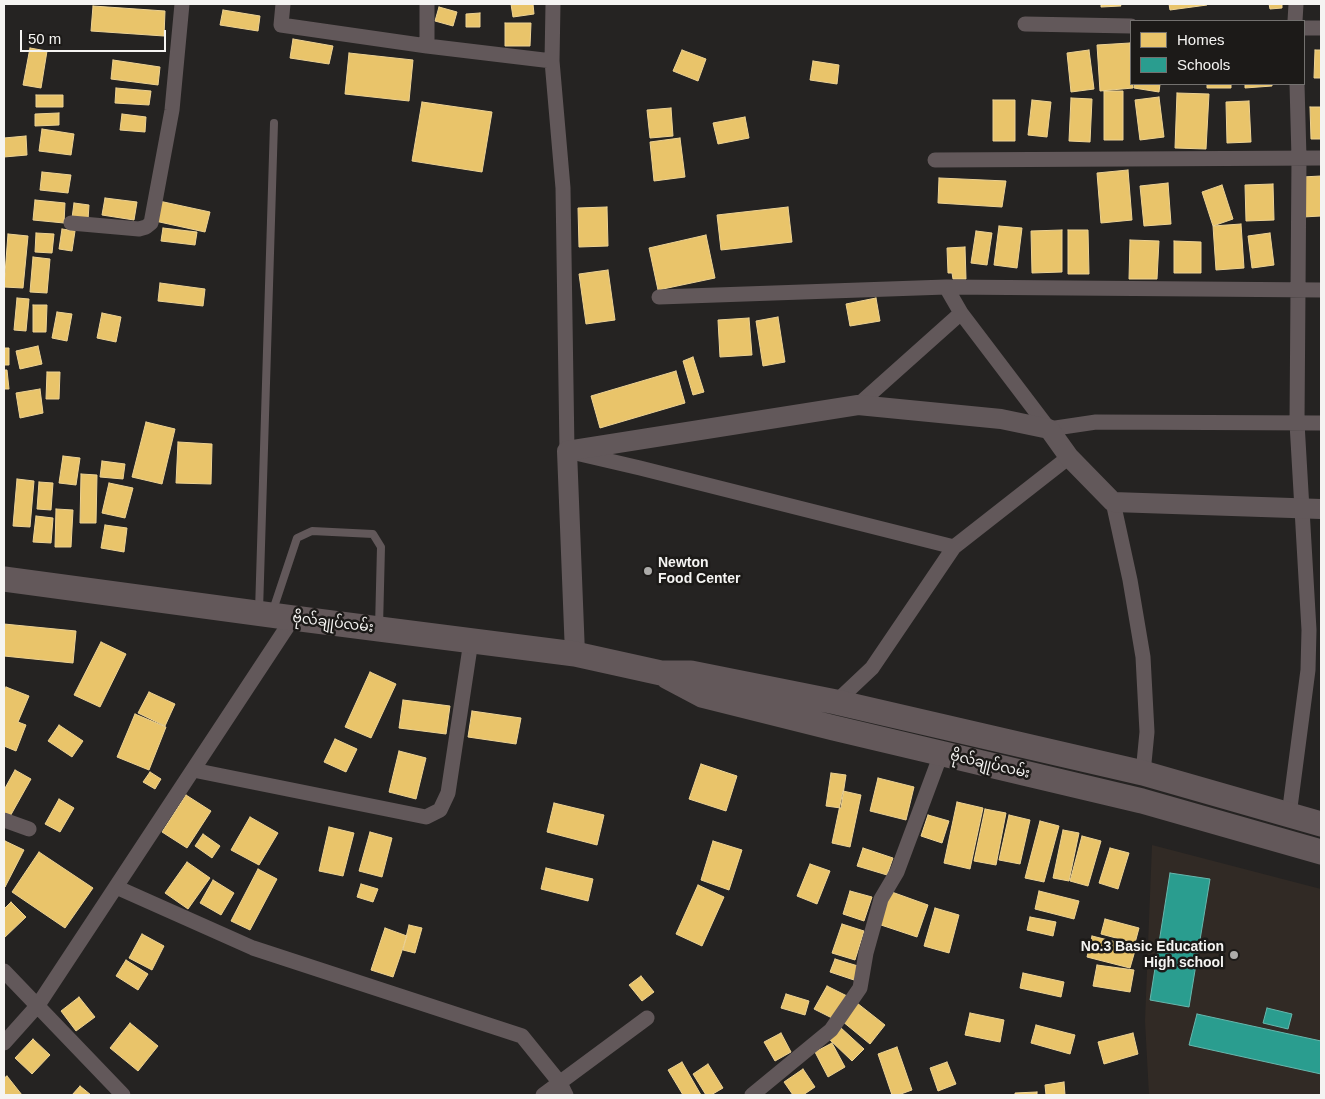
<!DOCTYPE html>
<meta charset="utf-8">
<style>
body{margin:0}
#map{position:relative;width:1325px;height:1099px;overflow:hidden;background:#252322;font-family:Helvetica,sans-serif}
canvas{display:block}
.frame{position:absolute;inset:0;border:5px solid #f5f4f2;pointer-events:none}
.legend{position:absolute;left:1130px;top:20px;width:175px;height:65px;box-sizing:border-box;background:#1c1a18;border:1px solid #73716f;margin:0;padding:6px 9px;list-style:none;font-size:15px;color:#f5f4f2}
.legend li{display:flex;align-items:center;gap:10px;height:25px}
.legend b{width:25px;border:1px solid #73716f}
.scale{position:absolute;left:20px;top:30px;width:146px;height:22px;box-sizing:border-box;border:2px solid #f5f4f2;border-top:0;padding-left:6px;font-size:15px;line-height:18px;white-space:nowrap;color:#f5f4f2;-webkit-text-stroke:4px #1c1a18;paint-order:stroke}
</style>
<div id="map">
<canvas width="1325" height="1099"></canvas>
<div class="frame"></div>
<ul class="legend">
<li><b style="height:14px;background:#e9c46a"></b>Homes</li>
<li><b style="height:14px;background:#2a9d8f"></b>Schools</li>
</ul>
<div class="scale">50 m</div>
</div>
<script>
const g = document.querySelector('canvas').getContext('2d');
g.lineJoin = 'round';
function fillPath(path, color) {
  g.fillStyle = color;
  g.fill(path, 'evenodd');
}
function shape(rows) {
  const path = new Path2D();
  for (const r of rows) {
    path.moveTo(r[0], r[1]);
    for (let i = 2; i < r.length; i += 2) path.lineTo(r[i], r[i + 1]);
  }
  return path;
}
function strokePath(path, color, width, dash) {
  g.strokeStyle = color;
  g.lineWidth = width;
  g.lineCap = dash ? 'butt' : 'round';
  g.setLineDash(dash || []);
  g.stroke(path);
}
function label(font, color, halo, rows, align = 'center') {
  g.font = font + ' Helvetica,"Noto Sans Myanmar",sans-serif';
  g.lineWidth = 5;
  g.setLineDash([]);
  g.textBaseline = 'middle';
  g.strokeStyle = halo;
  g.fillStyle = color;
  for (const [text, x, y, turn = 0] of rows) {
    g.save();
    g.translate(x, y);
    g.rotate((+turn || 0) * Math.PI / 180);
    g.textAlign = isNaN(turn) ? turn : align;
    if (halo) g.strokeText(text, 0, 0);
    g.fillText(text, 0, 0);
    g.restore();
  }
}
fillPath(shape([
 [1152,845,1321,889,1321,1095,1149,1095,1145,1021]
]), '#312a25');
const homes = shape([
 [511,4,533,4,534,14,513,17,511,4],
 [1101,4,1120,4,1121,6,1101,7,1101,4],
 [1169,4,1207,4,1207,5,1170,10,1169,4],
 [1269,4,1282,4,1282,8,1270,9,1269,4],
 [93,6,165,11,164,36,91,31,93,6],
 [439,7,457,12,453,26,435,21,439,7],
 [223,10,260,16,258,31,220,25,223,10],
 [480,13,480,27,466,27,466,14,480,13],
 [505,23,531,23,530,46,505,46,505,23],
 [293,39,333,46,329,64,290,58,293,39],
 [1130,43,1131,84,1133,84,1133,88,1100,91,1097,45,1130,43],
 [30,48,47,51,41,88,23,85,30,48],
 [682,50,706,59,698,81,673,71,682,50],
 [1089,50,1094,89,1071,92,1067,53,1089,50],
 [1315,50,1321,50,1321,78,1314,78,1315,50],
 [349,53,413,60,409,101,345,94,349,53],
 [113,60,160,67,158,85,111,79,113,60],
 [813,61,839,65,837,84,810,80,813,61],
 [1135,84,1160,84,1159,92,1134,88,1135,84],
 [1207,84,1231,84,1231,88,1207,88,1207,84],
 [1245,84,1272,84,1272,86,1245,88,1245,84],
 [116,88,151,91,149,105,115,103,116,88],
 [1104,91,1123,91,1123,140,1104,140,1104,91],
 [1177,93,1209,94,1206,149,1175,148,1177,93],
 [36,95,63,95,63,107,36,107,36,95],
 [1159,97,1164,137,1140,140,1135,100,1159,97],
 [1071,98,1092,99,1090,142,1069,141,1071,98],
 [993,100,1015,100,1015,141,993,141,993,100],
 [1032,100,1051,102,1047,137,1028,135,1032,100],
 [1249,101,1251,142,1227,143,1226,102,1249,101],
 [422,102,492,112,482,172,412,161,422,102],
 [1310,107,1321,107,1321,139,1311,139,1310,107],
 [671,108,673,136,650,138,647,110,671,108],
 [59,113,59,125,35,126,35,114,59,113],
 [122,114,146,117,145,132,120,130,122,114],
 [745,117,749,138,718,144,713,123,745,117],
 [42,129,74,134,71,155,39,151,42,129],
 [26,136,27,155,4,157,4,138,26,136],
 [680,138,685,177,654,181,650,142,680,138],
 [1128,170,1132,220,1101,223,1097,173,1128,170],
 [42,172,71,175,68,193,40,190,42,172],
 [1321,176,1321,216,1303,217,1302,177,1321,176],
 [939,178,1006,181,1002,207,938,203,939,178],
 [1168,183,1171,224,1144,226,1140,186,1168,183],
 [1273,184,1274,220,1246,221,1245,185,1273,184],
 [1222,185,1233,219,1213,226,1202,192,1222,185],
 [105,198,137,202,134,220,102,215,105,198],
 [35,200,65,203,64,223,33,220,35,200],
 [159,201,210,212,205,232,155,221,159,201],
 [74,203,89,205,88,220,72,218,74,203],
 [607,207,608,246,579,247,578,208,607,207],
 [788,207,792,242,721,250,717,215,788,207],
 [1241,224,1244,268,1216,270,1213,226,1241,224],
 [999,226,1022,228,1017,268,994,265,999,226],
 [163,228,197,232,195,245,161,241,163,228],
 [62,229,75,231,72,251,59,249,62,229],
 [1062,230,1062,272,1032,273,1031,231,1062,230],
 [1068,230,1088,230,1089,274,1068,274,1068,230],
 [976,231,992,233,987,265,971,263,976,231],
 [36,233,54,234,52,253,35,252,36,233],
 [1270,233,1274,265,1252,268,1248,236,1270,233],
 [8,234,28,236,23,288,4,287,8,234],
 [706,235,715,278,658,290,649,248,706,235],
 [1130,240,1159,241,1157,279,1129,279,1130,240],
 [1174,241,1201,242,1201,273,1174,273,1174,241],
 [965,247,966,279,953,279,952,273,948,273,947,248,965,247],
 [33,257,50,259,47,293,30,292,33,257],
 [608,270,615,320,586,324,579,274,608,270],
 [160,283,205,289,203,306,158,301,160,283],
 [17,298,29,299,26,331,14,330,17,298],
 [876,298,880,321,850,326,846,304,876,298],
 [33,305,47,305,46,332,33,332,33,305],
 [57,312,72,314,67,341,52,338,57,312],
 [102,313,121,317,116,342,97,338,102,313],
 [778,317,785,362,763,366,756,321,778,317],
 [749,318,752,355,720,357,718,320,749,318],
 [38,346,42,364,20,369,16,351,38,346],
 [4,348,9,348,9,365,4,365,4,348],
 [693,357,704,392,693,395,683,361,693,357],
 [4,370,7,370,9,389,4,389,4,370],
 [676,371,685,403,600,428,591,396,676,371],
 [47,372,60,372,59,399,46,399,47,372],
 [40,389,43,413,20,418,16,393,40,389],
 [146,422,175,429,162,484,132,477,146,422],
 [178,442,212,444,211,484,176,483,178,442],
 [63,456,80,458,76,485,59,483,63,456],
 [102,461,125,464,123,479,100,477,102,461],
 [81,474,97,475,96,523,80,523,81,474],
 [17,479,34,481,30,527,13,526,17,479],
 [39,482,53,483,51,510,37,509,39,482],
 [109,483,133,488,125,518,102,513,109,483],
 [56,509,73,510,71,547,55,547,56,509],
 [36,516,53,518,51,543,33,542,36,516],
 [105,525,127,528,124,552,101,548,105,525],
 [4,624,76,631,73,663,4,656,4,624],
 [101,642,126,654,100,707,74,695,101,642],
 [370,672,396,684,371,738,345,727,370,672],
 [6,687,29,696,18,722,26,725,16,751,4,746,4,691,6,687],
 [149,692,175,704,165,726,138,713,149,692],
 [403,700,450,706,446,734,399,728,403,700],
 [472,711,521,718,516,744,468,737,472,711],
 [135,714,166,727,149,770,117,757,135,714],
 [59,725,83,741,72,757,48,741,59,725],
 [335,739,357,749,346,772,324,762,335,739],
 [399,751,426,758,416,799,389,792,399,751],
 [701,764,737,776,726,811,689,799,701,764],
 [15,770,31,779,8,820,4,818,4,790,15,770],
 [150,772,161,779,155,789,143,782,150,772],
 [831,773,846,775,841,808,826,806,831,773],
 [878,778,914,787,906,820,870,811,878,778],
 [843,791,861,795,850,847,832,843,843,791],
 [186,795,211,811,187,848,162,832,186,795],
 [59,799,74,808,60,832,45,824,59,799],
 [957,802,983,808,970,869,944,863,957,802],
 [554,803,604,815,597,845,547,832,554,803],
 [985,809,1006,813,996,865,974,861,985,809],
 [928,815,949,821,942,843,921,836,928,815],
 [1009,815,1030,820,1020,864,999,860,1009,815],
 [250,817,278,833,259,865,231,850,250,817],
 [1040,821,1059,826,1044,882,1025,878,1040,821],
 [329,827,354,833,343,876,319,871,329,827],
 [1063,830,1079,833,1069,881,1053,878,1063,830],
 [370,832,392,838,382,877,359,871,370,832],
 [203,834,220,846,212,858,195,846,203,834],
 [1082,836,1101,841,1088,886,1070,881,1082,836],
 [5,841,24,850,5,887,4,844,5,841],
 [713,841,742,850,729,890,701,880,713,841],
 [863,848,893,858,887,875,857,866,863,848],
 [1110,848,1129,853,1118,889,1099,883,1110,848],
 [39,852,93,888,65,928,12,892,39,852],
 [187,862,210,878,188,909,165,893,187,862],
 [810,864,830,871,817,904,797,896,810,864],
 [546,868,593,879,588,901,541,889,546,868],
 [258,869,277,879,250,930,231,921,258,869],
 [213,880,234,893,221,915,200,903,213,880],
 [361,884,378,889,373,902,357,897,361,884],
 [698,885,724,897,702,946,676,934,698,885],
 [850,891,872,897,864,921,843,914,850,891],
 [889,891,928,905,917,937,878,924,889,891],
 [1039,891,1079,901,1074,919,1035,909,1039,891],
 [11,902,26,917,4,938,4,909,11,902],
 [935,908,959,915,949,953,924,946,935,908],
 [1030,917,1056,922,1053,936,1027,930,1030,917],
 [1105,919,1139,928,1135,943,1101,934,1105,919],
 [842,924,864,931,855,960,832,953,842,924],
 [409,925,422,928,415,953,403,950,409,925],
 [385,928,407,936,393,977,371,970,385,928],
 [142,934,164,946,152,970,129,958,142,934],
 [1092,936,1136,947,1130,968,1087,957,1092,936],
 [835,959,858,966,854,980,830,972,835,959],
 [126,960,148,974,138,990,116,976,126,960],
 [1097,965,1134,970,1130,992,1093,986,1097,965],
 [1023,973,1064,982,1061,997,1020,988,1023,973],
 [641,976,654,992,642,1001,629,985,641,976],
 [827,986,849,997,836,1020,814,1009,827,986],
 [786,994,809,1001,805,1015,781,1008,786,994],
 [79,997,95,1017,76,1031,61,1011,79,997],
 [857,1003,885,1025,870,1044,842,1021,857,1003],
 [970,1013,1004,1020,1000,1042,965,1035,970,1013],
 [130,1023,158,1046,138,1071,110,1048,130,1023],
 [1036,1025,1075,1035,1070,1054,1031,1043,1036,1025],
 [840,1027,864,1049,852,1061,829,1039,840,1027],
 [781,1033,791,1052,775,1061,764,1042,781,1033],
 [1133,1033,1138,1054,1104,1064,1098,1042,1133,1033],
 [33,1039,50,1055,32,1074,15,1058,33,1039],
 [832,1043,845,1067,828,1077,815,1052,832,1043],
 [897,1047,912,1090,898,1095,892,1095,878,1054,897,1047],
 [682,1062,701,1095,683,1095,668,1070,682,1062],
 [947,1062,956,1084,938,1091,930,1068,947,1062],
 [708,1064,723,1088,711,1095,706,1095,693,1074,708,1064],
 [803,1069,815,1087,803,1095,793,1095,784,1082,803,1069],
 [7,1076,22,1095,4,1095,4,1078,7,1076],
 [1064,1082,1065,1095,1046,1095,1045,1085,1064,1082],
 [80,1086,91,1095,72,1095,80,1086],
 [1037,1092,1037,1095,1015,1095,1015,1093,1037,1092]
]);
fillPath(homes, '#e9c46a');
strokePath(homes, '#edd293', 1);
const schools = shape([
 [1170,873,1210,879,1189,1007,1150,1000,1170,873],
 [1267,1008,1292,1014,1288,1029,1263,1023,1267,1008],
 [1197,1014,1321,1041,1321,1074,1189,1045,1197,1014]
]);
fillPath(schools, '#2a9d8f');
strokePath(schools, '#67b7ad', 1);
strokePath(shape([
 [259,611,274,123],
 [272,613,297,538,312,531,373,534,381,547,379,627]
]), '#62585a', 8);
strokePath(shape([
 [283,4,281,25,427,46,552,61],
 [427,4,427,46],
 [553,4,552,61,563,188,567,451,640,468,954,547],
 [1295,21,1296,4],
 [1025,24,1131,26],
 [1304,28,1321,28],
 [935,160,1321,158],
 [71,223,139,229,146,227,151,223,172,110,182,4],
 [946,287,961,313,1049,429,1096,422,1321,423],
 [659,297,946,287,1321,290],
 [858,405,961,313],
 [1113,502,1130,580,1143,657,1147,732,1143,773],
 [836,702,872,668,954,547,1069,457],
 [193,770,426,817,440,810,448,793,471,641],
 [1289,815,1308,670,1309,630,1297,423,1299,158,1297,84],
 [4,820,29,829],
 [116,887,253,948,522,1036,560,1083,566,1095],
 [4,971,123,1095],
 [4,1043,38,1005,293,618],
 [543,1095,647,1018],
 [752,1095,831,1030,860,988,866,953,881,899,897,872,941,754]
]), '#62585a', 15);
strokePath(shape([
 [575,654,567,451,858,405,1001,419,1049,429,1069,457,1113,502,1321,509]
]), '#62585a', 20);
strokePath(shape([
 [4,579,293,618,575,654,661,673,691,673,836,702,1143,773,1321,824],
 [668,677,702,695,834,728,1142,801,1321,852]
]), '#63585a', 25);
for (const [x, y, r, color] of [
 [648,571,5,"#acaba9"],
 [1234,955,5,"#acaba9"]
]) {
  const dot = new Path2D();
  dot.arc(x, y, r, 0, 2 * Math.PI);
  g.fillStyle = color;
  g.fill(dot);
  strokePath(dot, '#1c1a18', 2);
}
label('bold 14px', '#f5f4f2', '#1c1a18', [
 ["Newton",658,563],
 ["Food Center",658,579],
 ["No.3 Basic Education",1224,947,"right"],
 ["High school",1224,963,"right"]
], 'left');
label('14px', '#f5f4f2', '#1c1a18', [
 ["ဗိုလ်ချုပ်လမ်း",333,623,7],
 ["ဗိုလ်ချုပ်လမ်း",990,765,13]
]);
</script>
